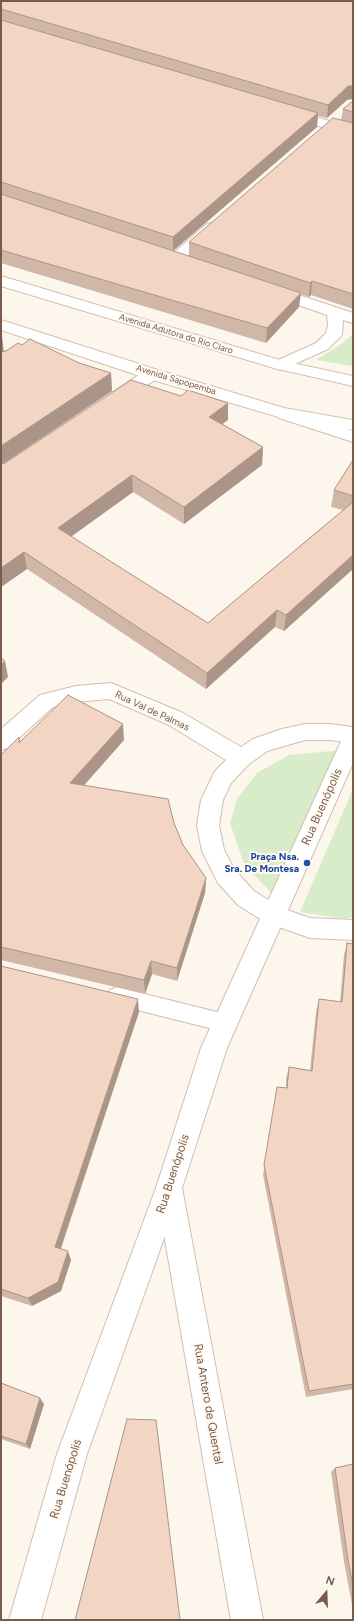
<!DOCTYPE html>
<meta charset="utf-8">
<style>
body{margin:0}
#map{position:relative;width:354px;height:1621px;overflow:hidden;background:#fdf6ec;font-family:Figtree,sans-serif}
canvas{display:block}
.frame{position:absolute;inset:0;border:2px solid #7a5c4d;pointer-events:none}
.north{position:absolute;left:306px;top:1573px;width:40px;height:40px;-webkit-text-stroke:3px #fffaf3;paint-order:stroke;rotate:19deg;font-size:11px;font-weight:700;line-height:16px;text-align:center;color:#7a5c4d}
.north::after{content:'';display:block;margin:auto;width:14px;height:18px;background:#7a5c4d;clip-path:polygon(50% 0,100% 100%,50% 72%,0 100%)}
</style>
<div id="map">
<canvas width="354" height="1621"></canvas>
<div class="frame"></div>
<div class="north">N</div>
</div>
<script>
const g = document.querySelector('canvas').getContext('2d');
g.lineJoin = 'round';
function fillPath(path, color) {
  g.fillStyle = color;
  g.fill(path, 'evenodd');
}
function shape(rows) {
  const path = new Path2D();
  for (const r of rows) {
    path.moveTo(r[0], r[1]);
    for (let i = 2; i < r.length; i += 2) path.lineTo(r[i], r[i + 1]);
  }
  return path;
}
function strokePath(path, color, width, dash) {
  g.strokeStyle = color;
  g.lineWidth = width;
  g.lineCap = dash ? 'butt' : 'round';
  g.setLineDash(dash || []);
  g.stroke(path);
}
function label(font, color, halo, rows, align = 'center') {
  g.font = font + ' Figtree,sans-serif';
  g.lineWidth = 4;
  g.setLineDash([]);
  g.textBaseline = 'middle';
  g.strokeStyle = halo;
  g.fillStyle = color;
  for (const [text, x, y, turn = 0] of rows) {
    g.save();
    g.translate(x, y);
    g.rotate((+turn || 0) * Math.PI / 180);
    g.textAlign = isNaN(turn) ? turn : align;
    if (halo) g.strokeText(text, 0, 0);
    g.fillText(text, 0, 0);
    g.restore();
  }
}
fillPath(shape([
 [353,334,353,366,316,360,341,344],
 [342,750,276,898,244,864,230,823,237,799,257,773,289,755],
 [353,789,353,917,346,919,300,912]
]), '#d8ecc9');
const service = shape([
 [117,987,225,1014,232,1017,235,1023,232,1029,225,1032,117,1005,110,1002,108,996,110,990,117,987]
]);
const minor = shape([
 [289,109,353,128,353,136,284,116,283,113,289,109],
 [212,223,217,224,219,227,217,230,180,262,170,262,168,259,170,256,207,224,212,223],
 [272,286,353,313,353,323,343,320,342,335,328,349,286,368,280,370,274,368,272,365,274,362,316,343,326,333,328,325,327,315,267,294,264,291,267,288,272,286],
 [152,369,158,370,160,374,158,378,121,403,115,404,109,403,107,399,109,395,146,370,152,369],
 [111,683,183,713,241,747,253,739,282,729,305,724,330,724,353,727,353,743,330,740,305,740,267,751,249,764,231,783,223,800,219,825,224,850,234,869,254,891,281,908,310,918,353,920,353,940,310,938,265,922,238,905,218,883,202,851,197,825,201,800,215,771,226,760,169,725,109,699,76,702,53,707,8,748,1,750,1,729,40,695,76,686,111,683],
 [169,1175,179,1178,182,1188,87,1454,41,1620,9,1620,57,1454,156,1188,159,1178,169,1175]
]);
const tertiary = shape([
 [285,409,353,431,353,442,279,418,277,414,279,410,285,409],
 [353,731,353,763,227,1048,182,1188,263,1620,231,1620,156,1188,201,1048,342,739,346,733,353,731]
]);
const secondary = shape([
 [1,276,283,361,353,376,353,386,274,368,1,286,1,276],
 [1,320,158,370,284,408,353,420,353,430,282,418,146,378,1,330,1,320]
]);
strokePath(service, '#d1beb0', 2);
strokePath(minor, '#d1beb0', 2);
strokePath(tertiary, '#d1beb0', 2);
strokePath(secondary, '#d6c0b0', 2);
fillPath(service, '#fff');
fillPath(minor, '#fff');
fillPath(tertiary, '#fff');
fillPath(secondary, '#fff');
fillPath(shape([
 [1,1,347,100,327,118,318,116,317,127,173,251,189,256,189,242,341,120,343,109,353,101,353,309,311,295,309,297,300,294,299,307,266,343,1,263],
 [1,336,4,351,22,345,111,373,112,391,4,463,228,420,222,424,263,447,262,465,184,524,133,492,71,537,208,623,343,510,331,507,334,490,353,460,353,569,284,631,275,627,206,689,27,569,1,587],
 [19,737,20,742,124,740,84,785,174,823,183,845,206,878,205,893,177,981,152,974,145,994,1,960,1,755],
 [347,943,353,944,353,1389,306,1397,263,1175,277,1087,286,1088,286,1079,289,1067,310,1070,316,1012,319,999,340,1002,344,955],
 [1,966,139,1012,61,1249,71,1260,61,1291,32,1306,1,1296],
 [1,1383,44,1404,30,1449,1,1439],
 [353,1464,353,1610,344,1562,331,1472,335,1468]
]), '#d1b7a8');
fillPath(shape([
 [348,86,353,86,353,99,347,100,327,118,328,105],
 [318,113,317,127,173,251,173,237],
 [312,281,311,295,309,297,310,283],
 [301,293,299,307,266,343,267,328],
 [2,336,4,353,1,356,1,337],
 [111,373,112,391,1,465,1,446],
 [228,403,228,420,209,434,209,417],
 [263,447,262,465,184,524,184,507],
 [132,475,133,492,59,545,58,528],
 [24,552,27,569,1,587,1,568],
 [353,555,353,569,284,631,286,615],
 [277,610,275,627,206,689,207,673],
 [5,661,8,677,1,684,1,665],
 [123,724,124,740,72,799,70,783],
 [206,878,205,893,177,981,177,968],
 [151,961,152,974,145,994,144,980],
 [138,999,139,1012,58,1256,55,1247],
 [68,1251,71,1260,61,1291,32,1306,28,1298],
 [40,1398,44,1404,30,1449,26,1444]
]), '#aa9588');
const building = shape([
 [1,1,353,1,353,86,348,86,328,105,1,9,1,1],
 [1,20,318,113,173,237,1,182,1,20],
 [353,101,353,112,343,109,353,101],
 [333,118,353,123,353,294,312,281,310,283,189,242,333,118],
 [1,194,301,293,267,328,1,250,1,194],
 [30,339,79,363,111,373,1,446,1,352,6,351,18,343,22,345,30,339],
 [131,380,181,396,188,390,228,403,209,417,263,447,184,507,132,475,58,528,208,623,353,502,353,555,286,615,277,610,207,673,24,552,1,568,1,464,5,463,131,380],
 [353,460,353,496,334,490,353,460],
 [1,658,5,661,1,665,1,658],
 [68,695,123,724,70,783,168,799,174,823,183,845,206,878,177,968,151,961,144,980,1,947,1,755,19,737,19,743,68,695],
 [347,943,353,944,353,1384,309,1391,264,1165,277,1087,287,1088,289,1067,312,1071,319,999,342,1002,347,943],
 [1,966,138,999,55,1247,68,1251,58,1282,28,1298,1,1289,1,966],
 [1,1383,40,1398,26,1444,1,1436,1,1383],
 [127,1419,156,1420,180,1620,75,1620,127,1419],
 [353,1464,353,1586,348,1560,335,1468,353,1464]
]);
fillPath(building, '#f3d5c3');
strokePath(building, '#aa9588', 1);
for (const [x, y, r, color] of [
 [307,863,4,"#1a4fb4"]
]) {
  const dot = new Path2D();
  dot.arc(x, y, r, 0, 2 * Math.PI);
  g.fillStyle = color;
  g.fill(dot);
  strokePath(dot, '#fffaf3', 1.5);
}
label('9px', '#7a5c4d', '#fffaf3', [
 ["Avenida Adutora do Rio Claro",176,334,17],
 ["Avenida Sapopemba",176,380,17]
]);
label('10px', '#7a5c4d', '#fffaf3', [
 ["Rua Val de Palmas",152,711,25]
]);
label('bold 10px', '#164399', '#fffaf3', [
 ["Praça Nsa.",299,857],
 ["Sra. De Montesa",299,869]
], 'right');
label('12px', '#7a5c4d', '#fffaf3', [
 ["Rua Buenópolis",322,807,-66],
 ["Rua Buenópolis",173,1174,-72],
 ["Rua Antero de Quental",208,1404,80],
 ["Rua Buenópolis",66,1479,-73]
]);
</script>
